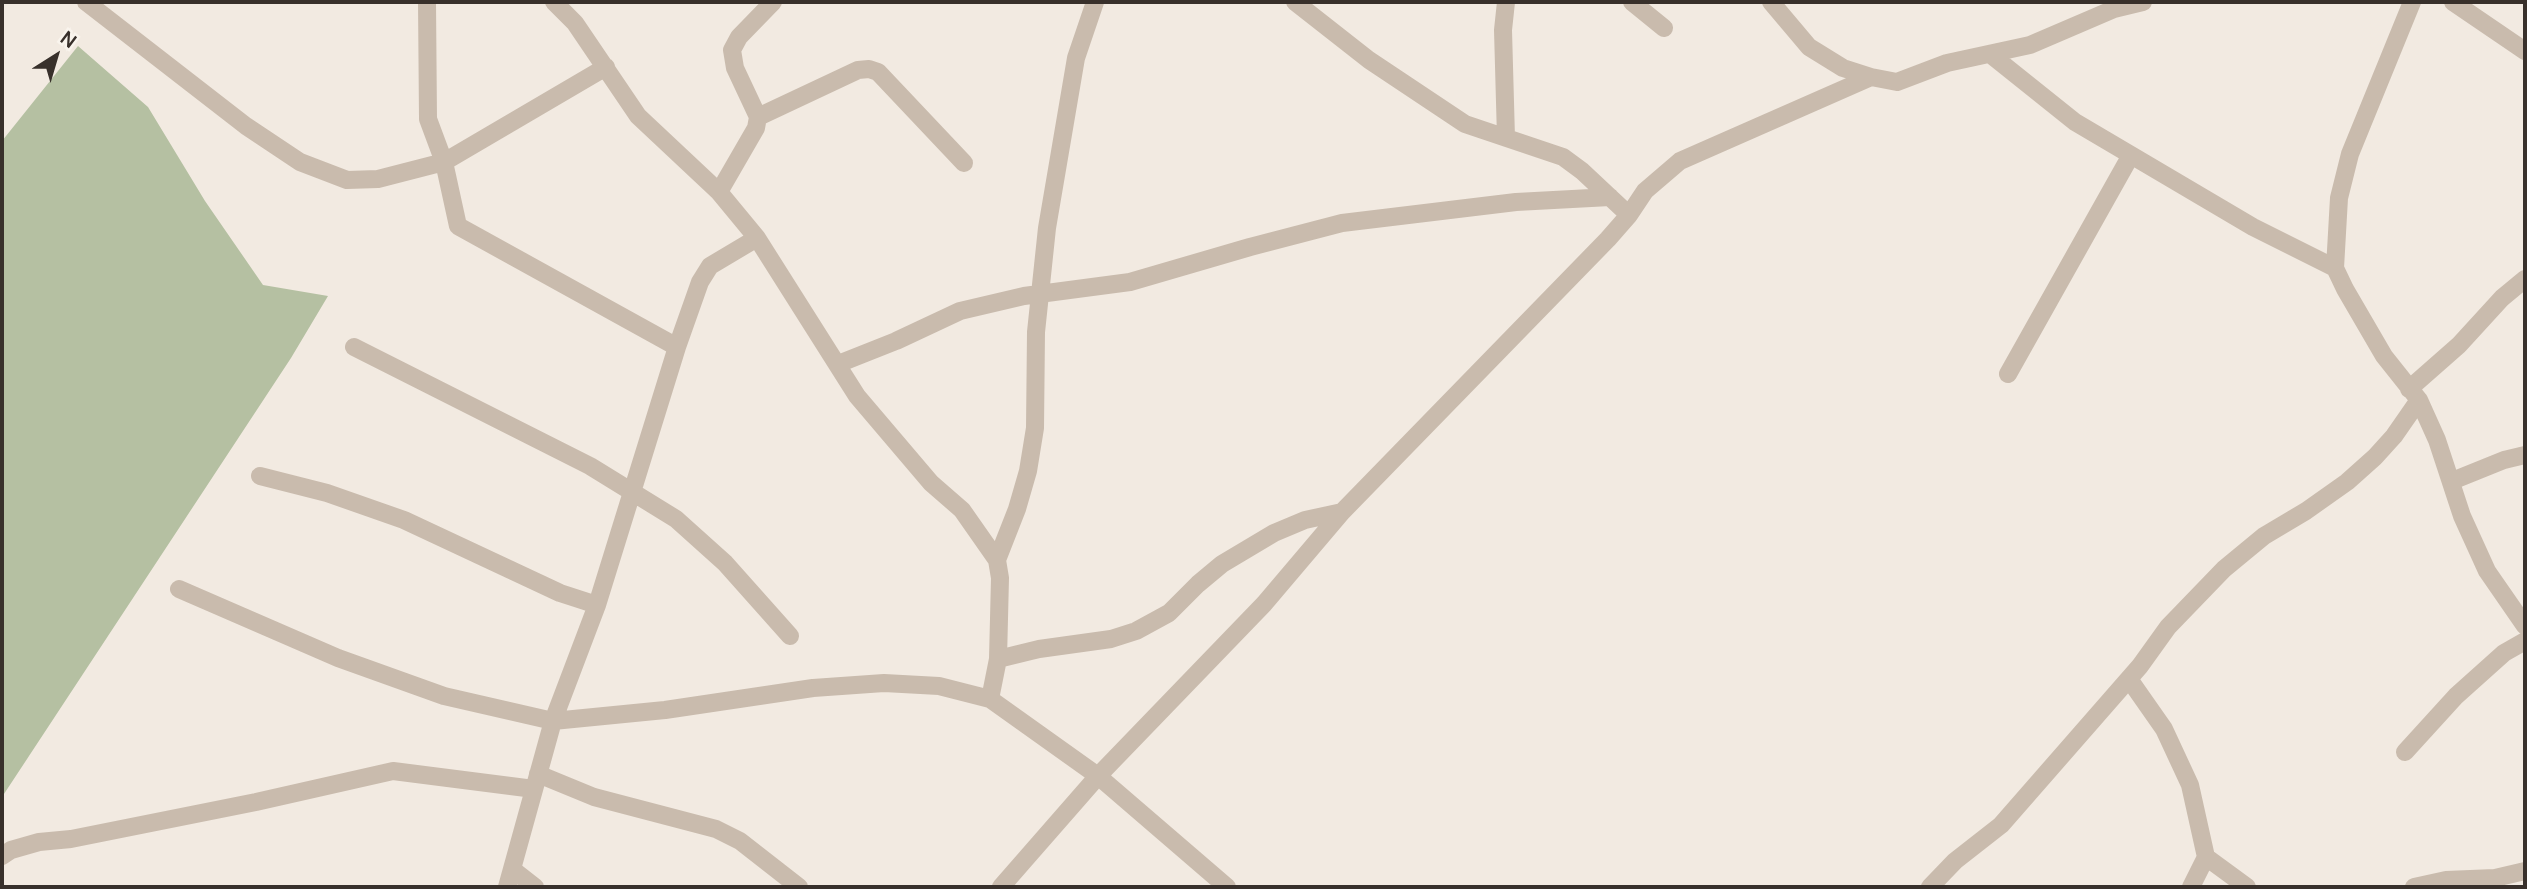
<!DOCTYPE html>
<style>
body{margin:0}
#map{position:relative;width:2527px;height:889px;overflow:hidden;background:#f2eae1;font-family:Manrope,sans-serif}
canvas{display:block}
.frame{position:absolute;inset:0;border:4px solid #38302b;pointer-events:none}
.north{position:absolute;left:21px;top:21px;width:70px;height:70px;-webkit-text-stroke:5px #f9f4ed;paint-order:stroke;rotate:37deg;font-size:19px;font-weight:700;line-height:28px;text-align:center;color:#38302b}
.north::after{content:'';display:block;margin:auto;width:24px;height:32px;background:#38302b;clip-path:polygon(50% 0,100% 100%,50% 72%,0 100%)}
</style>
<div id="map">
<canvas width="2527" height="889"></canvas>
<div class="frame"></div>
<div class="north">N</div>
</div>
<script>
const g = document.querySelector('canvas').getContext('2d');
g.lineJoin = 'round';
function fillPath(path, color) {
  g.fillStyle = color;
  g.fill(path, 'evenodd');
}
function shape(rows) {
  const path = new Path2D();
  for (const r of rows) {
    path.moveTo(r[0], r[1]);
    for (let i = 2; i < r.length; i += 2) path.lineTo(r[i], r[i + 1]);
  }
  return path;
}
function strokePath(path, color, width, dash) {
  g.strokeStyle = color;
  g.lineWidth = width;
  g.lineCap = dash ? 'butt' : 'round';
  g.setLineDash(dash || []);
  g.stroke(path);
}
fillPath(shape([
 [78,46,148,107,205,201,263,285,328,296,291,358,2,797,2,141]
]), '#b5c0a2');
strokePath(shape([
 [86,2,246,126,300,162,347,180,378,179,444,162,606,67],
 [427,2,428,119,444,162,458,226,677,347],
 [554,2,575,23,638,116,719,192,757,238,857,396,931,483,962,510,997,560],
 [1632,2,1664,28],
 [1771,2,1809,47,1843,68,1871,77,1897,82,1947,63,2030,45,2114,9,2143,2],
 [2412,2,2350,154,2339,198,2335,268,2345,289,2384,356,2419,400,2437,440,2462,516,2487,571,2525,626],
 [2453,2,2525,51],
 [1990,54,2075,122,2253,227,2335,268],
 [758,117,858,70,869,69,878,72,964,163],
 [1506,138,1503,30,1506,2],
 [719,192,756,128,758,117,735,68,732,50,739,37,773,2],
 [1629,215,1645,191,1680,161,1871,77],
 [354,347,590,466,676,519,725,563,790,636],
 [838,364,896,341,960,311,1024,296,1130,282,1250,247,1342,223,1516,202,1610,197],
 [2008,374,2131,155],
 [2409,389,2459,345,2502,298,2525,279],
 [260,476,327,493,404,520,560,593,597,605],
 [2452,481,2504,460,2525,455],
 [179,589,338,658,444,696,553,721,665,710,813,688,884,683,939,686,990,699,1098,776,1227,887],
 [998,659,1039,649,1111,639,1136,631,1169,613,1198,584,1222,564,1274,533,1305,520,1342,512],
 [2129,679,2164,729,2190,785,2206,857,2191,887],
 [990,699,998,659,1000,578,997,560,1017,509,1028,471,1035,428,1036,332,1047,228,1076,58,1095,2],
 [2405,752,2456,696,2504,653,2525,641],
 [538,774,594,797,716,829,740,841,799,887],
 [2,856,11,850,39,842,71,839,256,802,393,771,534,789],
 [2206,857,2247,887],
 [512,869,535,887],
 [507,887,553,721,597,605,677,347,700,282,710,266,757,238],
 [1001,887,1098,776,1264,604,1342,512,1608,239,1629,215,1582,171,1563,157,1465,124,1369,60,1295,2],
 [1930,887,1955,861,2001,825,2140,666,2168,627,2224,569,2264,536,2306,511,2347,482,2375,457,2394,436,2419,400],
 [2414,887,2446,880,2495,878,2525,871]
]), '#c9bbad', 18);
</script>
